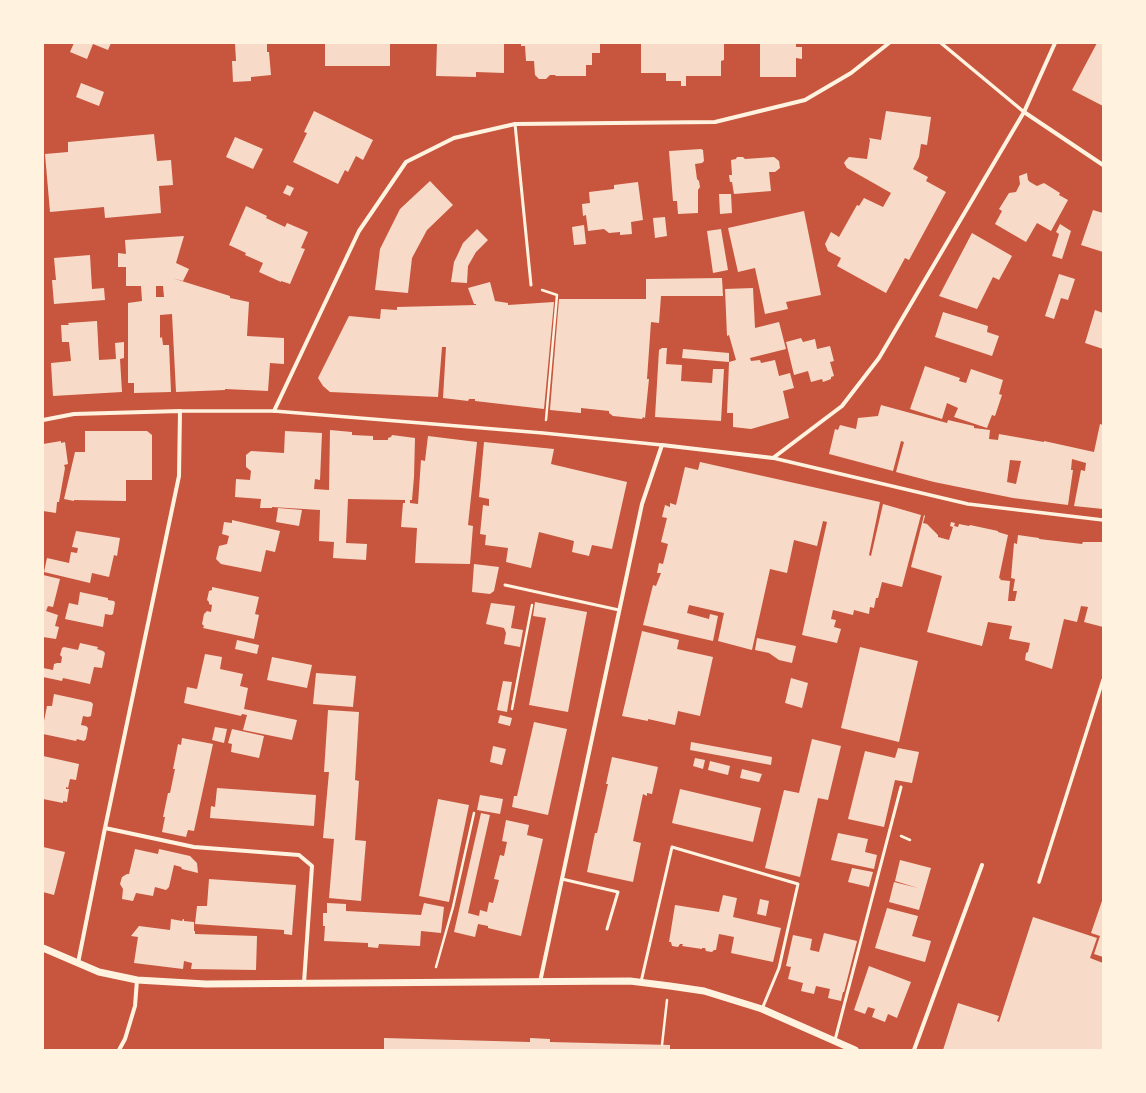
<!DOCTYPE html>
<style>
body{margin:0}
#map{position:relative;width:1146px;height:1093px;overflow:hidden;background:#c8553d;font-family:Georgia,serif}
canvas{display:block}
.frame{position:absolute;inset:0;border:44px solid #fff3e0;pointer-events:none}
</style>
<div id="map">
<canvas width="1146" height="1093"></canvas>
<div class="frame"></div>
</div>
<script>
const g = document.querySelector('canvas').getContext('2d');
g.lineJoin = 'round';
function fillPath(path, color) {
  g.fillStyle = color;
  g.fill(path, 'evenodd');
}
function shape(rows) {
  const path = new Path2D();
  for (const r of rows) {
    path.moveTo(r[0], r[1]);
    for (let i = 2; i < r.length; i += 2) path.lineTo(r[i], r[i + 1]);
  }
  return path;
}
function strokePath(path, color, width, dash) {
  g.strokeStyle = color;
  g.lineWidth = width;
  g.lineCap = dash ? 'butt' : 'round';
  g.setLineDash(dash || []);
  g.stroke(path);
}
fillPath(shape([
 [74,43,111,43,108,50,93,44,87,59,70,52],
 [235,43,267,43,267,52,269,52,271,75,251,77,251,81,233,82,232,61,236,61],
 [325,43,390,43,390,66,325,66],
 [437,43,504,43,504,73,476,72,476,77,436,76],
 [521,43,600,43,600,53,592,53,592,65,586,65,586,76,556,76,555,75,550,75,546,79,539,79,535,75,534,61,526,61,525,46,521,46],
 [641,43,724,43,724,60,721,61,721,76,686,76,686,86,681,86,681,81,666,81,666,73,641,73],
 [760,43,796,43,796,47,802,47,802,59,796,58,796,77,760,77],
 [1097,43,1103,43,1103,106,1072,90],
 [81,83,104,92,99,106,76,97],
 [314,111,373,140,363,160,356,156,348,172,345,170,338,184,293,162,307,133,304,132],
 [886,111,931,117,927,145,921,144,919,157,913,169,928,177,926,181,946,192,909,260,905,258,886,293,837,266,841,258,828,251,825,244,831,232,839,237,857,205,859,206,864,198,883,207,891,193,847,168,844,163,846,160,849,157,867,159,870,140,869,138,881,140],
 [154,134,157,161,171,160,173,185,159,186,161,213,105,218,104,207,50,212,45,154,68,152,68,142],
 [235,137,263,149,253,169,226,157],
 [701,149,703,150,704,161,702,163,695,164,697,179,699,181,700,187,698,190,698,213,678,214,677,201,673,201,669,151],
 [737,157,743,157,745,159,774,157,779,161,780,168,775,172,769,172,771,191,734,194,732,182,730,182,729,175,732,175,731,160,736,159],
 [1027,173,1028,180,1030,182,1037,186,1044,183,1060,193,1059,195,1068,200,1051,231,1037,223,1026,242,995,224,1002,211,999,209,1009,193,1016,192,1020,184,1019,176],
 [430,181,453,205,427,230,412,258,408,293,375,290,380,249,400,209],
 [638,182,643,220,631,222,632,234,620,235,620,232,609,233,604,229,588,231,586,215,583,216,582,204,590,203,589,192,614,189,614,185],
 [287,185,294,188,290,196,283,193],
 [719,194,731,194,732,213,720,214],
 [246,206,267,216,266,218,285,227,287,223,308,232,301,248,305,249,290,284,281,281,281,282,259,272,263,263,245,255,246,253,229,245],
 [1093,210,1103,213,1103,252,1081,245],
 [804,211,821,295,786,302,788,309,765,314,755,268,738,272,728,228],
 [665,217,667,236,655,238,653,218],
 [1060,224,1071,231,1062,259,1052,256,1059,234,1056,232],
 [584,225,586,244,574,245,572,227],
 [477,229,488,240,476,252,468,266,467,283,451,282,454,262,457,256,463,243],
 [721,229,728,270,713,273,707,231],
 [972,233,1012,256,999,280,993,277,977,309,939,296],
 [184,236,176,263,189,269,183,281,172,278,230,296,230,298,249,302,247,336,284,338,284,364,270,363,268,391,225,389,225,390,176,392,172,314,160,315,160,338,162,337,163,345,169,345,171,392,134,393,134,383,128,383,128,303,142,301,141,286,126,286,126,267,118,267,118,253,126,254,125,240],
 [156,286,163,286,164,297,156,297],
 [90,255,92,289,104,288,105,300,54,304,52,280,56,280,54,258],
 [1059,274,1075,279,1068,300,1061,298,1054,319,1045,316],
 [722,278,723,296,661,296,659,323,651,322,647,379,649,379,645,418,643,417,642,419,613,416,609,413,609,411,581,408,581,413,550,410,559,299,646,299,646,279],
 [490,282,495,301,508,303,508,305,554,302,544,409,475,401,475,399,469,399,468,401,443,398,446,347,442,347,438,397,330,392,323,386,318,378,349,316,380,319,381,309,397,310,397,307,476,305,476,304,474,304,468,288],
 [753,288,755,328,779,322,786,349,750,358,751,361,760,360,761,363,775,360,779,376,790,373,794,388,783,391,789,418,751,429,733,427,733,413,727,413,729,362,736,360,729,335,727,336,725,289],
 [1095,310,1103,313,1103,349,1085,343],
 [943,312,988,326,987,332,999,336,992,356,935,337],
 [97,321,99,360,116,359,115,343,124,342,124,358,120,359,122,392,53,396,51,363,71,361,69,342,62,342,61,325,69,325,68,323],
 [801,338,803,342,815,339,817,349,830,346,834,361,830,362,834,376,831,377,831,379,823,382,822,379,811,382,808,371,794,375,786,342],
 [662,348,667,348,666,364,682,365,681,381,712,383,713,369,724,369,721,421,655,417,659,350],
 [683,349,729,353,729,362,682,358],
 [925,366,960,378,959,381,966,383,971,369,1003,380,999,394,1002,395,995,416,992,415,987,428,954,417,958,408,947,403,942,419,910,409],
 [881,405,947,423,948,420,974,426,974,428,990,430,989,439,998,440,999,434,1044,442,1044,441,1094,452,1100,424,1103,425,1103,509,1074,506,1081,470,1085,471,1086,463,1072,459,1071,470,1073,470,1068,505,1013,498,934,482,896,472,904,442,901,441,893,471,829,454,835,429,838,430,840,425,856,429,858,418,878,416],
 [1010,460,1021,461,1016,484,1007,482],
 [330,430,352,432,352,435,373,436,373,440,388,440,388,438,391,437,392,435,415,438,414,477,412,500,410,500,410,503,418,504,421,460,425,461,428,436,477,442,468,525,473,526,470,564,415,563,417,528,401,527,403,503,405,503,405,500,348,499,346,543,367,544,366,560,333,558,334,542,319,541,320,510,272,507,272,508,260,508,261,499,235,497,236,479,250,480,251,471,246,467,246,455,251,451,284,453,285,431,322,433,320,480,315,479,314,489,329,490],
 [85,431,147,431,152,435,152,480,126,480,126,501,74,500,74,501,64,499,75,452,85,452],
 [61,441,61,443,65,442,68,464,64,465,65,468,59,502,57,502,56,513,43,511,43,444],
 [484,442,554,449,551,464,627,482,612,549,592,545,589,556,572,552,574,541,539,532,531,568,506,562,508,548,485,545,486,535,480,534,483,505,489,506,489,499,479,497],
 [700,462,880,502,869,555,871,556,883,504,921,515,902,587,882,582,878,598,876,598,874,608,870,607,869,614,854,610,853,615,833,610,831,619,836,620,834,627,841,629,837,643,802,635,827,522,823,521,817,546,794,540,787,573,770,569,752,650,718,641,724,613,689,605,687,613,709,619,710,614,718,616,713,641,643,625,653,585,656,586,661,573,657,573,659,563,663,564,668,544,661,542,667,518,662,517,665,505,670,507,670,503,676,505,685,467,698,470],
 [278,508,302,510,299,526,276,522],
 [924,515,925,516,923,523,927,524,938,535,938,537,949,540,953,527,950,526,951,522,955,523,954,526,958,527,959,524,969,526,970,525,998,531,998,532,1008,535,999,578,1001,579,1000,580,1010,581,1008,601,1015,601,1017,591,1013,591,1015,579,1011,578,1014,543,1017,544,1018,535,1039,538,1039,539,1082,544,1083,542,1103,542,1103,627,1084,622,1088,607,1081,606,1077,622,1064,619,1052,669,1025,660,1026,653,1028,652,1030,643,1009,639,1012,626,988,622,982,646,927,632,942,576,911,567],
 [232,520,280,531,275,552,266,550,261,572,221,564,216,559,219,546,227,544,229,536,222,534,224,522,232,523],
 [76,531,120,538,117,556,114,555,109,577,92,573,90,583,44,572,47,558,69,563,71,552,77,553,78,548,72,547],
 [474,564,499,567,494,591,490,594,472,592],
 [43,575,60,579,53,607,48,606,46,611,58,615,55,626,59,627,56,639,43,637],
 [212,587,259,597,255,614,259,615,254,639,203,628,204,626,202,624,204,614,207,611,211,612,212,605,209,604,209,602,207,600,209,591,212,590],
 [80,592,108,598,108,600,114,601,115,603,113,614,111,615,105,614,103,627,65,619,69,603,78,605],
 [535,602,587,612,568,712,529,705,546,618,533,616],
 [491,603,515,606,511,628,523,630,520,647,504,644,506,633,504,628,486,624],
 [642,631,679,640,677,649,713,657,700,716,678,711,675,725,648,719,648,721,622,716],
 [757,638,796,646,792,663,779,660,769,653,755,650],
 [237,640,259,645,257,654,235,649],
 [80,643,98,647,97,649,103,651,105,653,102,668,94,667,90,684,63,678,62,681,43,677,43,668,53,670,54,664,57,663,61,663,62,657,60,655,62,648,64,647,78,650],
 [860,647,918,661,899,742,841,728],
 [205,654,222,657,220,669,243,674,240,686,248,688,244,709,297,720,292,740,243,730,247,715,242,714,241,716,184,703,187,687,197,689],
 [272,657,312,665,307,688,267,680],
 [316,673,356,676,353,707,313,704],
 [791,678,808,683,802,708,785,703],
 [503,681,512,682,507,712,497,710],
 [54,694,91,702,93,704,91,716,88,717,83,716,81,725,86,726,88,728,86,739,84,741,77,739,76,741,43,734,43,720,44,721,47,706,52,706],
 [328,710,359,712,355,780,359,781,355,840,366,841,361,901,329,898,334,839,323,838,329,772,324,772],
 [500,715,512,718,510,726,498,723],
 [534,722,567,729,548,815,512,807,514,796,517,796],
 [215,727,227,729,224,743,212,740],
 [232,729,264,736,259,758,231,752,232,744,228,743],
 [182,738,213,744,194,831,188,830,186,837,162,832,165,817,163,817,168,793,170,793,175,769,173,769,178,744,181,745],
 [812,739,841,746,828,800,818,798,800,877,765,868,784,790,799,793],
 [691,742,772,757,771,765,690,750],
 [493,746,506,749,502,765,490,762],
 [898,748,919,752,912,783,895,780,884,827,848,819,865,751,895,758],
 [43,756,79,764,76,780,70,779,68,788,66,787,66,789,69,789,67,802,63,801,63,803,43,799],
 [612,757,658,767,652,794,647,793,647,796,643,794,633,841,641,843,633,882,587,872,595,833,597,833,608,784,606,784],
 [695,758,705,760,703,769,693,766],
 [710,761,730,766,728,775,708,770],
 [742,769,762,774,759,782,740,778],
 [217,788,316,795,314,826,210,818,211,806,215,807],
 [680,789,761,808,753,842,672,823],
 [480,795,503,799,500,814,477,810],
 [438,799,469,805,449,902,419,896],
 [481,813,490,815,468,913,479,916,480,910,487,912,489,902,493,903,499,880,494,879,500,855,504,856,507,842,502,841,506,820,529,825,527,835,543,839,521,936,488,928,488,926,478,924,475,937,454,932],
 [838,833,868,839,865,852,877,855,874,869,831,860],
 [43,847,65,852,54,895,43,892],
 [135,849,158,854,159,849,190,856,197,863,198,873,182,869,181,867,174,865,169,887,166,890,155,887,153,896,136,893,133,901,122,899,123,889,120,884,122,877,127,874,129,874],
 [900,860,931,868,919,910,889,902,894,882,918,888,895,881],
 [852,868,873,872,869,887,848,882],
 [209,879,296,885,292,935,284,934,284,930,195,924,197,906,207,906],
 [723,895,737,898,733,917,781,928,773,962,731,953,734,937,719,934,716,950,714,950,712,952,706,951,705,948,702,948,702,949,682,946,683,944,680,944,678,947,672,946,671,942,669,942,675,905,719,912],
 [1103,898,1103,957,1094,954,1100,936,1091,933],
 [760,899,769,901,766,916,757,914],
 [327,903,346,904,346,911,421,915,424,903,444,907,441,933,421,931,420,946,379,944,378,948,368,947,368,943,324,941,325,926,323,926,323,913,327,913],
 [887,908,918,916,912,936,931,941,925,962,875,948],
 [1033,917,1097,938,1090,958,1103,963,1103,1050,943,1050,958,1003,999,1016,997,1021,999,1022],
 [171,919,182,921,183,919,184,919,184,921,194,922,194,931,195,931,195,934,257,936,256,970,191,969,192,963,184,961,183,969,134,963,138,937,131,936,139,926,170,930],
 [824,933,857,941,844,992,843,992,841,1001,828,998,830,989,816,986,814,994,801,991,803,983,788,979,791,967,786,966,793,935,812,939,810,950,819,952],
 [869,966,911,982,897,1018,888,1014,885,1022,872,1017,875,1009,868,1007,865,1014,854,1010],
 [384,1038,530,1042,530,1038,550,1039,550,1042,670,1045,670,1050,384,1050]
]), '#f7dbc8');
strokePath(shape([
 [542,290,557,295,546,420],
 [512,709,532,605],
 [901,836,910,840],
 [436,967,453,907,474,813],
 [662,1045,667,1000]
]), '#fff3e0', 2.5);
strokePath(shape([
 [515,124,531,285],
 [505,585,619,610],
 [562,879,618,892,607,929],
 [641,982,672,847,798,884,779,968,762,1009],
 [835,1040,901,787]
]), '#fff3e0', 3);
strokePath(shape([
 [941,43,1024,112],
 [180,411,274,411,543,433,662,445],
 [773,458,968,504,1103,520],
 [1039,882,1103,680]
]), '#fff3e0', 3.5);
strokePath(shape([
 [1024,112,1103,165],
 [274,411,359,231,406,162,454,138,515,124,715,122,805,100,851,73,889,43],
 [43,420,74,414,180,411,179,476,105,828,78,963],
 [105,828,194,847,299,855,312,866,304,983],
 [540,982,642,504,662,445,773,458,842,406,879,358,1024,112,1055,43],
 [119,1050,125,1039,135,1006,137,980],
 [914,1050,982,865]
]), '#fff3e0', 4);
strokePath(shape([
 [43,948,99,972,137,980,206,984,630,981,670,986,704,991,762,1009,855,1050]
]), '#fff3e0', 7);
</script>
